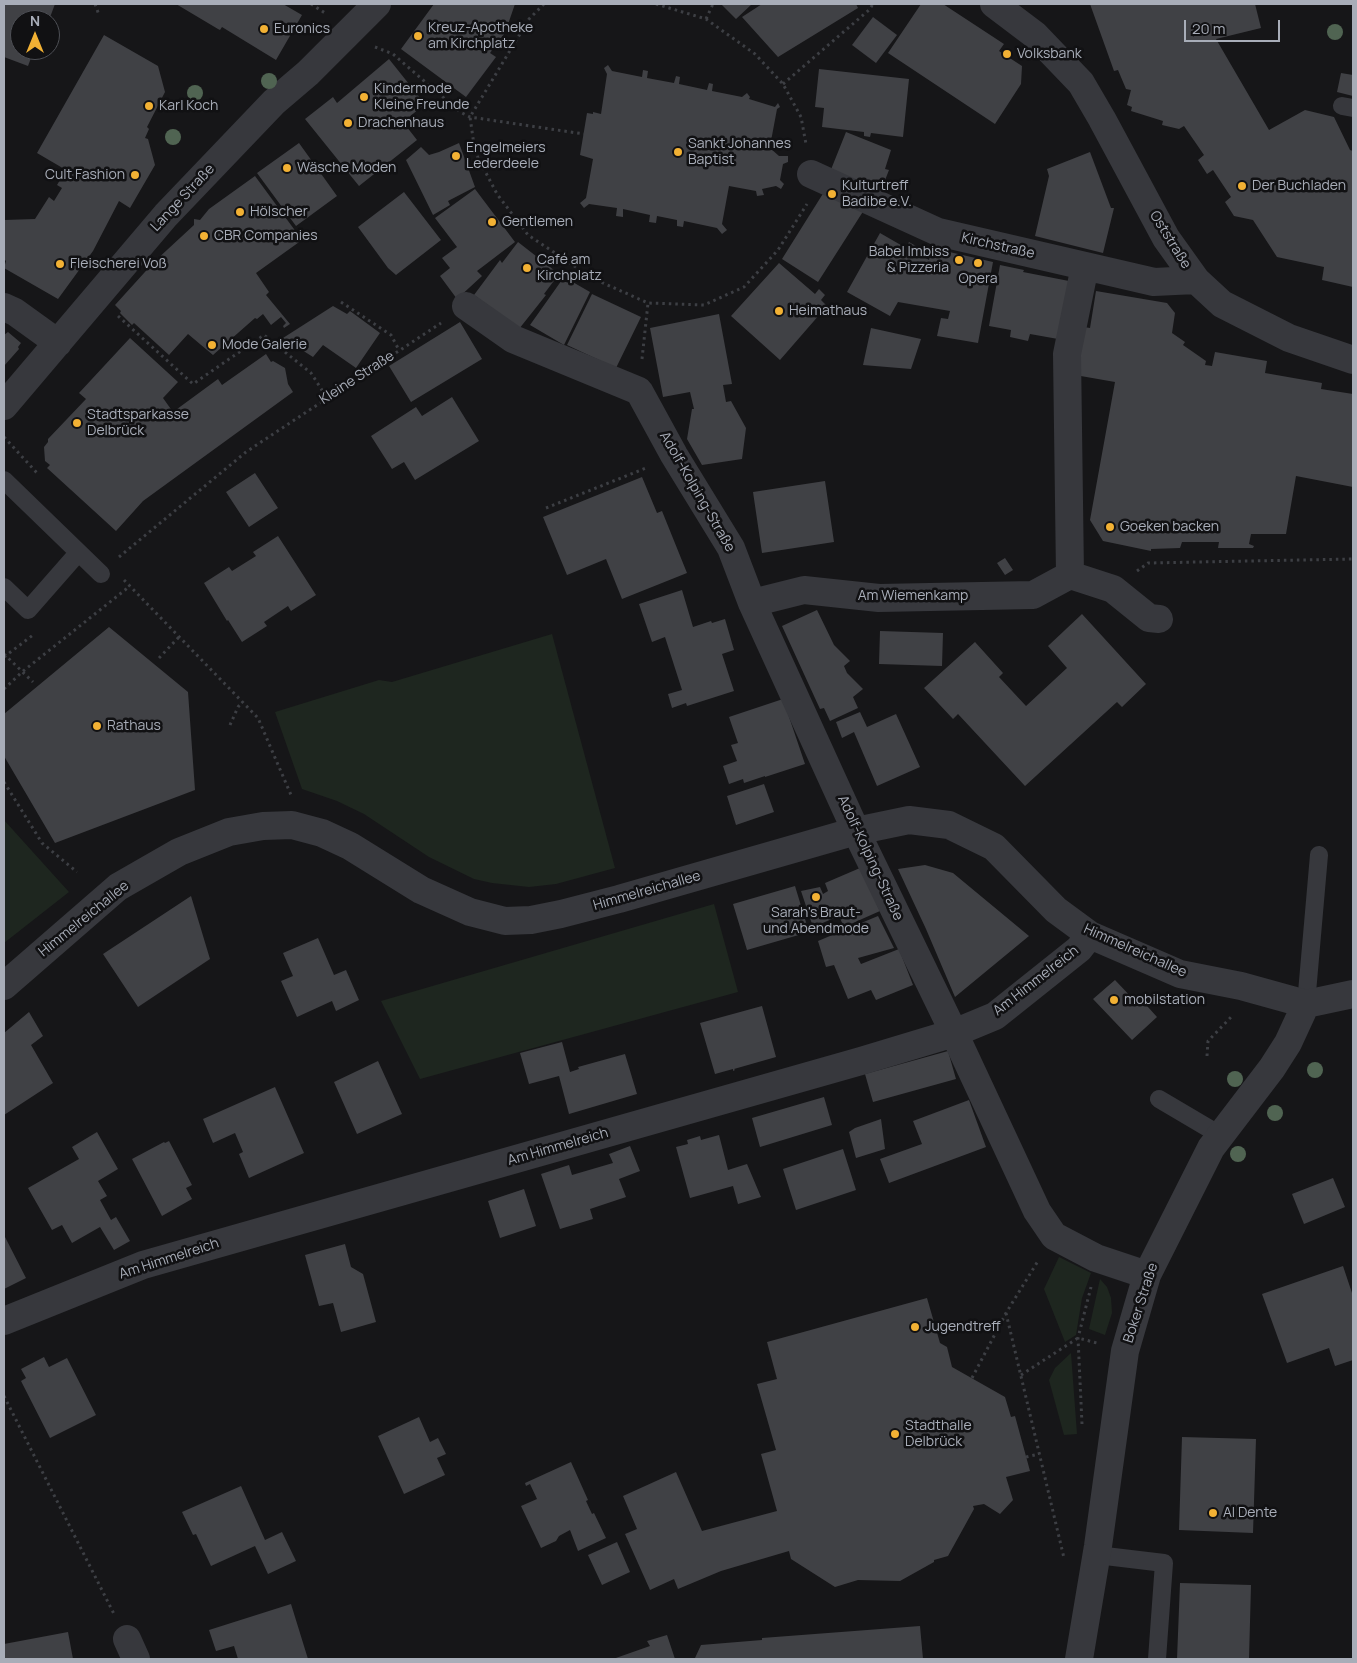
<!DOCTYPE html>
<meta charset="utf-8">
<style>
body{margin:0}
#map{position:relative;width:1357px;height:1663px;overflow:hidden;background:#161618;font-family:Manrope,sans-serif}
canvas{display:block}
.frame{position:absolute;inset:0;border:5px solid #a8adb8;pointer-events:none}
.north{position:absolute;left:10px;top:10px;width:50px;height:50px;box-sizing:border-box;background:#111113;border:1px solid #4d4f55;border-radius:50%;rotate:0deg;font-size:14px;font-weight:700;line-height:20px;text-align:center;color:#a8adb8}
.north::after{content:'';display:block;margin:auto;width:18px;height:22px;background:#f2b134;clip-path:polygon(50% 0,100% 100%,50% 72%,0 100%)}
.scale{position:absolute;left:1184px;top:20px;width:96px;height:22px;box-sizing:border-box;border:2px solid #a8adb8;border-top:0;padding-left:6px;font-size:15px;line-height:18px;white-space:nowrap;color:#a8adb8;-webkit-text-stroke:4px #111113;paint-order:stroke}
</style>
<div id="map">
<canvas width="1357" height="1663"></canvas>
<div class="frame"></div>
<div class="north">N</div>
<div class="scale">20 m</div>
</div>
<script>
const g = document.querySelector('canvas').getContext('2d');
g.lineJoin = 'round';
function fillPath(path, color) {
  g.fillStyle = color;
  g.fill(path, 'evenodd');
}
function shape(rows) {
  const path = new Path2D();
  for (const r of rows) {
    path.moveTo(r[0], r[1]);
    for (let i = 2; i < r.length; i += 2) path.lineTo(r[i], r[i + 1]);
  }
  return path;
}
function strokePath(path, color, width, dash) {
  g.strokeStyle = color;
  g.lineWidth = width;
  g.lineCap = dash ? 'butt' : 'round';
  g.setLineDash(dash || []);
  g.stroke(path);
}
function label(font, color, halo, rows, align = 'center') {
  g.font = font + ' Manrope,sans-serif';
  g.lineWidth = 5;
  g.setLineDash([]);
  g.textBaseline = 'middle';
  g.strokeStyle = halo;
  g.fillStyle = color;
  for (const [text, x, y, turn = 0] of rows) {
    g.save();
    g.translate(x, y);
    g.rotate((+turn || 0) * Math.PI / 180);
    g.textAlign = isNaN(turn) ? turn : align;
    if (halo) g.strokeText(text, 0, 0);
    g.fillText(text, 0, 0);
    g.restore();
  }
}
fillPath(shape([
 [552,634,615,868,556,884,529,887,492,883,474,879,429,857,364,814,337,801,302,789,275,712,379,680,392,682],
 [4,820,69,892,4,943],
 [714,904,738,992,420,1079,381,1001],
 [1059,1257,1091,1273,1082,1298,1076,1335,1065,1342,1044,1289],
 [1100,1279,1107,1287,1111,1298,1112,1313,1105,1335,1089,1329],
 [1071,1353,1077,1434,1064,1435,1049,1380,1055,1368]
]), '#1e261f');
fillPath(shape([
 [4,4,55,4,49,20,20,20,20,50,34,50,28,66,4,57],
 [176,4,283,4,302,15,276,60,222,27,220,30,218,29],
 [434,4,515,4,505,33,490,53,496,57,466,97,401,49],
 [721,4,752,4,736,19],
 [762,4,856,4,858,8,778,57,742,17],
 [921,4,943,4,1004,44,999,51,1022,66,1021,84,995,124,888,53],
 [1090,4,1255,4,1261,28,1216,39,1269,130,1305,110,1334,117,1350,150,1353,151,1353,287,1322,280,1324,267,1277,257,1253,220,1234,216,1225,202,1231,197,1213,170,1207,174,1198,160,1204,155,1184,126,1179,129,1162,125,1163,121,1131,111,1132,107,1127,105,1131,90,1126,89,1118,70,1114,71],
 [873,17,897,35,876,63,852,45],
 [104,35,158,66,165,92,147,127,149,129,145,138,148,139,155,165,130,208,119,201,93,251,58,299,4,268,6,261,4,259,4,220,35,219,49,197,54,201,62,188,57,185,66,170,37,153],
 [389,59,425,104,403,122,417,140,359,186,305,119,333,97,337,103],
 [608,65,612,71,642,77,643,70,648,71,647,78,674,83,676,76,680,77,679,84,707,90,709,83,713,84,712,91,742,97,747,93,750,97,749,99,775,107,778,103,780,107,777,109,771,141,773,142,770,148,779,156,788,156,788,162,783,164,780,180,784,184,781,189,776,186,762,189,764,195,757,196,756,191,729,186,722,224,727,230,722,234,717,228,684,221,683,227,677,226,677,220,657,216,656,223,649,222,650,215,623,209,623,217,616,216,617,208,589,204,584,208,580,203,586,198,593,159,580,155,587,113,593,114,593,112,601,114,607,74,604,68],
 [819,69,909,79,903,137,871,133,870,137,864,136,864,132,822,127,824,108,815,107],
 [1341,73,1353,75,1353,96,1337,92],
 [846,132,891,150,885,169,889,170,880,193,830,172],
 [299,143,337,196,296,226,257,173],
 [459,143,475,187,448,201,450,205,433,215,406,160,421,147,429,155,439,152],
 [1090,152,1111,208,1114,208,1103,253,1035,236,1049,176,1047,169],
 [255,176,302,240,256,273,269,292,266,295,290,324,284,328,283,326,286,323,281,317,271,325,263,314,257,319,255,318,213,355,188,334,169,355,134,323,132,325,120,313,121,311,115,305,154,262,194,225,194,219,200,220,209,209],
 [475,189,515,242,477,271,482,276,457,299,440,276,450,268,442,258,457,247,435,218],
 [404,192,441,240,396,275,388,268,358,227],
 [824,192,864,210,818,282,782,259],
 [880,233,906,248,909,242,926,252,924,257,929,260,932,248,993,262,978,343,937,336,941,318,948,319,950,311,898,302,890,316,847,292],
 [518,242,559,274,544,294,546,295,519,329,474,295,500,260,502,263],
 [779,263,815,294,819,289,825,295,821,300,827,306,780,360,731,316],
 [1000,265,1024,270,1023,272,1069,281,1058,339,1030,334,1028,341,1010,337,1011,330,989,326],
 [564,277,590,292,564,345,530,325],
 [1096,291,1167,303,1175,313,1172,333,1185,342,1183,345,1206,361,1205,365,1212,366,1215,352,1267,361,1265,373,1322,383,1321,389,1353,394,1353,487,1296,476,1286,534,1251,534,1249,544,1254,546,1253,548,1218,548,1219,542,1182,542,1180,548,1151,549,1151,551,1103,541,1090,520,1115,382,1075,375,1084,327,1090,328],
 [592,294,641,317,616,368,567,345],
 [333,306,347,314,350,311,380,333,356,368,323,345,313,357,283,338],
 [719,314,732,384,723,385,726,402,731,401,746,428,742,459,702,465,687,439,692,409,694,409,690,392,663,397,650,328],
 [460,322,482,359,411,402,389,366],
 [871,328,921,339,911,369,863,365],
 [8,332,21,343,18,347,19,349,4,366,4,335],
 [130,338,178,382,163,398,173,412,218,379,222,385,266,354,271,362,273,361,285,368,288,384,293,392,143,501,116,531,47,468,50,465,45,461,44,447,48,442,48,439,86,399,79,393],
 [452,397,479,441,415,480,404,462,392,469,371,436,416,407,422,416],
 [255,473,278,508,249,527,226,492],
 [642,477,657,513,662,511,687,573,622,599,606,559,567,575,543,517],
 [825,481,834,542,762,553,753,492],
 [278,536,316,595,291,611,288,606,264,622,267,626,242,642,228,620,227,621,204,583,229,567,232,571,256,556,253,552],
 [1005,558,1013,570,1005,575,997,563],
 [682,590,693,627,711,621,712,623,725,619,734,650,722,654,734,691,687,706,686,703,672,708,668,694,682,690,665,637,652,642,639,604],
 [817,610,834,645,850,661,844,666,847,673,863,689,853,697,858,708,830,721,824,708,820,709,782,626],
 [1082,614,1146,684,1122,707,1117,702,1025,786,958,714,953,719,924,688,975,642,1003,673,999,677,1026,706,1067,668,1048,646],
 [109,627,188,692,195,790,55,843,4,756,4,714],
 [880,631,943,633,942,666,879,664],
 [783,699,805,764,765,777,765,776,744,783,743,779,729,784,723,766,737,761,731,745,738,743,729,717],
 [860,712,867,727,896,714,920,767,877,786,854,732,842,738,836,722],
 [764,784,774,812,736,825,727,796],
 [925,865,953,873,1029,936,955,997,926,929,898,869],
 [860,868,880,911,844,927,839,916,813,927,801,891,820,887,823,894,828,891,825,883],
 [795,886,809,932,747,950,733,904],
 [191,896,210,959,138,1007,103,954],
 [878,916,894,948,858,958,861,964,899,949,913,985,876,1000,871,990,848,999,834,965,826,967,818,941],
 [318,938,334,975,346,970,359,1000,336,1011,332,1001,297,1017,281,981,293,976,283,953],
 [1115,980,1135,1001,1139,997,1157,1017,1132,1040,1093,999],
 [762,1006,776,1057,734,1069,735,1070,733,1071,733,1069,715,1074,700,1023],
 [29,1012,43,1036,31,1045,53,1083,4,1115,4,1033],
 [562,1042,570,1072,579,1069,578,1067,625,1054,637,1094,569,1114,559,1076,529,1084,520,1053],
 [948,1051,956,1079,873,1102,865,1074],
 [378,1061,402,1114,357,1134,334,1082],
 [275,1087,304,1153,249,1178,239,1154,243,1152,235,1133,213,1143,203,1119],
 [824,1097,832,1125,760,1147,752,1118],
 [969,1100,986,1147,889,1183,880,1159,922,1144,913,1121],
 [881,1119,885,1149,856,1158,849,1132,855,1128],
 [97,1132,118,1169,98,1181,107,1196,100,1200,111,1220,116,1217,130,1241,114,1250,100,1227,72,1243,62,1225,52,1230,28,1188,79,1159,72,1147],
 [719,1135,728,1170,747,1164,761,1197,738,1204,733,1186,690,1198,676,1147,688,1144,687,1140,700,1136,701,1140],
 [169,1141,192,1185,186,1188,192,1199,162,1216,132,1159,164,1142,165,1143],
 [630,1146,640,1171,619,1179,626,1197,590,1209,593,1219,560,1229,541,1174,569,1165,572,1175,613,1163,609,1154],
 [843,1149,856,1190,796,1210,783,1169],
 [1333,1178,1345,1207,1304,1224,1292,1194],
 [524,1189,536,1226,500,1238,488,1201],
 [4,1235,26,1278,4,1289],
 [345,1244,351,1267,363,1274,376,1322,341,1332,333,1303,319,1306,305,1255],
 [1343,1266,1353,1296,1353,1360,1335,1366,1329,1348,1287,1363,1262,1294],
 [927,1298,940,1343,947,1347,952,1367,1005,1397,1011,1417,1015,1416,1030,1471,1006,1477,1013,1500,1000,1514,984,1504,973,1506,974,1509,948,1556,934,1560,934,1562,900,1581,858,1580,835,1587,791,1559,789,1551,721,1571,678,1589,674,1579,650,1590,625,1534,637,1529,623,1496,676,1472,702,1531,777,1511,761,1454,776,1450,757,1384,777,1379,767,1342],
 [44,1357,49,1367,67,1358,96,1415,50,1438,21,1381,26,1378,21,1369],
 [419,1417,430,1442,438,1438,446,1454,437,1458,445,1475,404,1494,378,1436],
 [1182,1437,1256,1439,1253,1533,1179,1530],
 [571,1462,588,1500,586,1501,592,1514,594,1513,606,1538,578,1551,570,1530,559,1536,556,1541,541,1548,521,1506,537,1499,530,1484,526,1486,525,1483],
 [241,1486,265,1540,282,1532,296,1561,268,1574,255,1546,211,1566,196,1534,193,1535,182,1512],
 [617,1542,630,1572,602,1585,588,1555],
 [1180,1583,1251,1585,1249,1659,1177,1659],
 [291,1604,308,1659,238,1659,234,1646,216,1651,209,1630],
 [920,1626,923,1659,695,1659,695,1658,701,1645,762,1640,762,1638],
 [68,1632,73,1659,4,1659,4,1644],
 [667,1635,675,1659,613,1659,650,1646,647,1641]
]), '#404145');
strokePath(shape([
 [95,4,99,15],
 [311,4,325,13],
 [544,4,529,19,470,117,475,152,497,194,528,235,594,279,648,303,704,305,744,287,778,250,807,204],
 [656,4,706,19,755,54,783,84,801,117,806,144],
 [706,19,713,4],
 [375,47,393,54,460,112,470,117,584,134],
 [783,84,869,10,873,4],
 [341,302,391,335,399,350],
 [118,316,193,384,264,335,311,373,327,398],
 [642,359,648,303],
 [4,437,37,473],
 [546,508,646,468],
 [119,557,246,452,441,323],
 [1137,571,1148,563,1353,559],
 [124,580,258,718,291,795],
 [4,654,33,682],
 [4,657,33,635],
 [159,658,179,637],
 [4,689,22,672,130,586],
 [230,725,238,707,242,702],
 [4,782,42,843,77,872],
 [1207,1056,1208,1041,1233,1015],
 [1006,1313,1064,1558],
 [1021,1375,1078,1338,1097,1343],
 [972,1378,1006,1313,1038,1261],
 [4,1396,114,1614],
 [1082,1424,1078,1338,1091,1287],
 [1026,1457,1039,1454]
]), '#3d3f44', 3, [2.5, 4]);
strokePath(shape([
 [1342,106,1353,108],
 [4,480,101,574],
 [4,587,28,610,78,553],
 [1306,1004,1319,855],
 [1159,1099,1220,1135],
 [1097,1555,1164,1563,1157,1659]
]), '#37383d', 18);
strokePath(shape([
 [994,4,1035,35,1081,83,1102,119,1166,238,1196,280,1222,304,1289,338,1353,360],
 [811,174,938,232,1154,282,1196,280],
 [466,306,513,339,639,391,674,455,731,548,752,603,856,831,954,1033,1037,1211,1054,1236,1096,1258,1147,1275],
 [4,307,15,312,58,343],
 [4,406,166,215,274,102,308,73,377,4],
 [1070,575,1067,354,1085,266],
 [752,603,804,590,879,598,1033,595,1070,575,1113,589,1149,618,1159,619],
 [4,986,118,887,179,852,229,832,263,826,292,825,322,833,350,846,421,890,470,912,505,921,531,920,561,914,619,899,856,831,909,820,949,825,994,847,1056,910,1090,935,1180,974,1241,986,1306,1004,1353,994],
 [4,1321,143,1265,861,1061,954,1033,995,1016,1079,949,1090,935],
 [127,1639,136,1659],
 [1079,1659,1098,1546,1125,1351,1147,1275,1211,1148,1272,1068,1288,1043,1306,1004]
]), '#37383d', 28);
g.fillStyle = '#506452';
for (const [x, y] of [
 [1335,32],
 [269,81],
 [195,93],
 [173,137],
 [1315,1070],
 [1235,1079],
 [1275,1113],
 [1238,1154]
]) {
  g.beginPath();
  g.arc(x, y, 8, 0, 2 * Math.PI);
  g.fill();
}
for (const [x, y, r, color] of [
 [264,29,5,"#f2b134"],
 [418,36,5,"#f2b134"],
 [1007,54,5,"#f2b134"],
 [364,97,5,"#f2b134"],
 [149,106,5,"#f2b134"],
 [348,123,5,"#f2b134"],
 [678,152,5,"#f2b134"],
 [456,156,5,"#f2b134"],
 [287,168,5,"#f2b134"],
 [135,175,5,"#f2b134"],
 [1242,186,5,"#f2b134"],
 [832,194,5,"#f2b134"],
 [240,212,5,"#f2b134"],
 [492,222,5,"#f2b134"],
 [204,236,5,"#f2b134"],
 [959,260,5,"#f2b134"],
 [978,263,5,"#f2b134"],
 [60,264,5,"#f2b134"],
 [527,268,5,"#f2b134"],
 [779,311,5,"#f2b134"],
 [212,345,5,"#f2b134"],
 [77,423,5,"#f2b134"],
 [1110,527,5,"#f2b134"],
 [97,726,5,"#f2b134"],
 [816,897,5,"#f2b134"],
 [1114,1000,5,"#f2b134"],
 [915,1327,5,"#f2b134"],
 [895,1434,5,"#f2b134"],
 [1213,1513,5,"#f2b134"]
]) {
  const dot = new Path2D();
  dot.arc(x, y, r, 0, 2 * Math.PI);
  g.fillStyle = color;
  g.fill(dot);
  strokePath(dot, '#111113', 2);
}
label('14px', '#a8adb8', '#111113', [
 ["Kreuz-Apotheke",428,28],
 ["am Kirchplatz",428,44],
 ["Euronics",274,29],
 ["Volksbank",1017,54],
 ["Kindermode",374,89],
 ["Kleine Freunde",374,105],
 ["Karl Koch",159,106],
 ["Drachenhaus",358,123],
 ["Sankt Johannes",688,144],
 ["Baptist",688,160],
 ["Engelmeiers",466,148],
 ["Lederdeele",466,164],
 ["Wäsche Moden",297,168],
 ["Cult Fashion",125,175,"right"],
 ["Kulturtreff",842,186],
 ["Badibe e.V.",842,202],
 ["Der Buchladen",1252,186],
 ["Hölscher",250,212],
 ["Gentlemen",502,222],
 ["CBR Companies",214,236],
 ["Babel Imbiss",949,252,"right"],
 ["& Pizzeria",949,268,"right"],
 ["Café am",537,260],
 ["Kirchplatz",537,276],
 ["Fleischerei Voß",70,264],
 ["Opera",978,279,"center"],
 ["Heimathaus",789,311],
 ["Mode Galerie",222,345],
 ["Stadtsparkasse",87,415],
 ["Delbrück",87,431],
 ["Goeken backen",1120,527],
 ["Rathaus",107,726],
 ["Sarah's Braut-",816,913,"center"],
 ["und Abendmode",816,929,"center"],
 ["mobilstation",1124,1000],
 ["Jugendtreff",925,1327],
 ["Stadthalle",905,1426],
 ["Delbrück",905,1442],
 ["Al Dente",1223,1513]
], 'left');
label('14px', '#a8adb8', '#111113', [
 ["Lange Straße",183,198,-47],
 ["Oststraße",1170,240,58],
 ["Kirchstraße",998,246,13],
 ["Kleine Straße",357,378,-33],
 ["Adolf-Kolping-Straße",697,492,60],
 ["Am Wiemenkamp",913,596],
 ["Adolf-Kolping-Straße",870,858,65],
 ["Himmelreichallee",647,891,-16],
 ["Himmelreichallee",84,919,-39],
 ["Himmelreichallee",1135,951,24],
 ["Am Himmelreich",1036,981,-38],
 ["Am Himmelreich",558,1147,-16],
 ["Am Himmelreich",169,1259,-18],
 ["Boker Straße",1141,1303,-72]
]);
</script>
